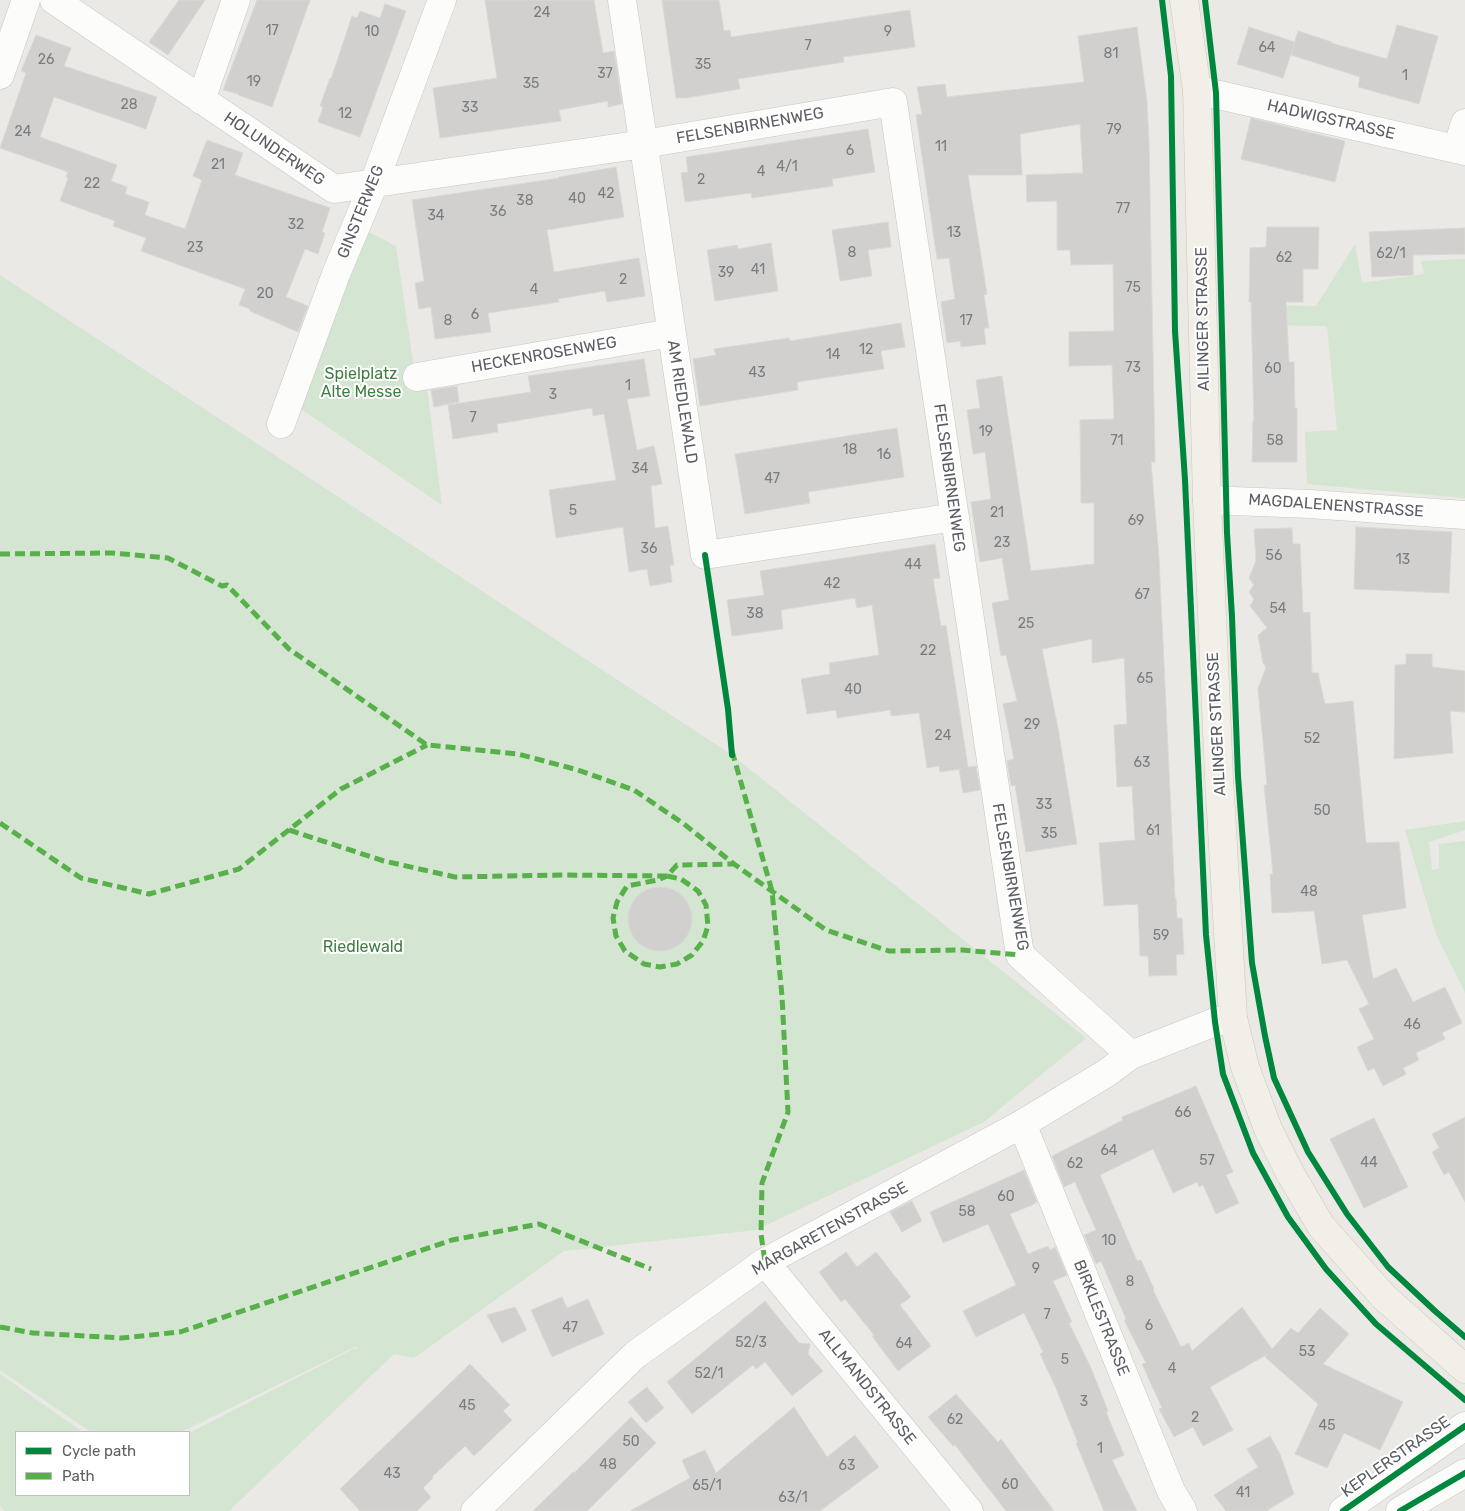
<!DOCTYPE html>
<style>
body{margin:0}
#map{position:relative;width:1465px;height:1511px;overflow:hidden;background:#eae9e5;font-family:Rubik,sans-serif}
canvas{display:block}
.legend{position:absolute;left:15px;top:1431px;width:175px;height:65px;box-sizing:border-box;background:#fff;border:1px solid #bdbfc0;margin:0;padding:6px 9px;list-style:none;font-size:15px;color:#5b5e62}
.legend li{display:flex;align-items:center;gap:10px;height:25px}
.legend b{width:25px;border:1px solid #bdbfc0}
</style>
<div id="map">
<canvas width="1465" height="1511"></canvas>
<ul class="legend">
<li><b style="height:6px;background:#00873e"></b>Cycle path</li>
<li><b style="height:6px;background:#58b04a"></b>Path</li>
</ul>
</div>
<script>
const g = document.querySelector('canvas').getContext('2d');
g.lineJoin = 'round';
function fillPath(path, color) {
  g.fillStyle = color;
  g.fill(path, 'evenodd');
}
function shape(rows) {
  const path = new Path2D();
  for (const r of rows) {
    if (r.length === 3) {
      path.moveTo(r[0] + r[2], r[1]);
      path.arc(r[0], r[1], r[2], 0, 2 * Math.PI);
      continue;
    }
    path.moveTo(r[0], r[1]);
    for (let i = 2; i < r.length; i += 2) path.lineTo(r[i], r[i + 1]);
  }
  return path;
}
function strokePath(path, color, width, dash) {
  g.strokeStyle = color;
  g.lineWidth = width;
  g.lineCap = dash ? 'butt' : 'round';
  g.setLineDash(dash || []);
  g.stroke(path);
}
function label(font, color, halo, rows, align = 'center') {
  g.font = font + ' Rubik,sans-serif';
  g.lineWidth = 4;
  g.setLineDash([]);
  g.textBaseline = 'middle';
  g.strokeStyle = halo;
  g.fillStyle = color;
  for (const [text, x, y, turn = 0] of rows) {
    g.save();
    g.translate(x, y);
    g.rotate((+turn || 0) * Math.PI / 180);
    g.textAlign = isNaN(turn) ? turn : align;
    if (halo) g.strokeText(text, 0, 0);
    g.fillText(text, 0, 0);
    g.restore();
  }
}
fillPath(shape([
 [363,229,396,246,416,382,426,381,442,505,295,405],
 [1355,244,1362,283,1424,274,1421,261,1465,259,1465,498,1307,484,1305,432,1337,430,1327,326,1259,325,1257,305,1316,306],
 [0,275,732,755,1086,1038,984,1122,756,1230,564,1251,414,1358,394,1354,229,1511,5,1511,0,1506,0,1374,83,1432,16,1432,16,1495,189,1495,189,1433,353,1349,361,1348,355,1347,181,1432,91,1432,0,1370],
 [1465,821,1465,830,1429,842,1432,870,1439,868,1439,844,1465,841,1465,993,1436,934,1405,830]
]), '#d4e5d2');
const building = shape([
 [179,0,205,0,168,55,149,42,179,0],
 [257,0,310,0,272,107,238,95,238,94,223,90,257,0],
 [485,0,594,0,603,53,614,51,622,104,608,107,608,101,559,110,561,121,440,138,433,88,497,78,485,0],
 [662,0,719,0,724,31,730,30,731,37,910,10,915,47,843,57,844,62,738,79,740,89,686,98,676,98,662,0],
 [385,4,406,11,360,137,318,122,323,107,320,106,330,78,331,79,352,16,357,18,360,11,380,18,385,4],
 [1397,25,1438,36,1419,104,1358,87,1360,77,1291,55,1298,31,1332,42,1331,43,1387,59,1397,25],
 [1137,27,1147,102,1149,143,1155,462,1151,462,1159,558,1175,898,1176,898,1177,918,1182,918,1184,954,1176,955,1177,975,1149,976,1148,956,1140,956,1138,904,1104,906,1099,843,1135,840,1132,786,1117,787,1114,725,1127,724,1124,658,1092,663,1092,639,1042,649,1058,728,1077,844,1026,852,1015,785,1011,786,1007,761,1014,759,1003,704,1017,701,1006,655,1001,656,992,603,1009,600,1002,558,980,562,971,502,991,499,985,452,973,454,967,410,980,408,976,380,1002,376,1031,571,1094,564,1094,503,1081,503,1080,420,1114,419,1112,365,1069,366,1069,332,1114,331,1113,264,1071,265,1070,250,1057,250,1057,201,1027,202,1026,175,1083,173,1080,124,1020,134,1022,175,968,175,987,294,984,295,989,328,984,328,986,344,961,347,960,341,947,343,941,302,955,299,949,258,937,259,916,115,922,114,917,87,945,84,947,97,1084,82,1078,36,1137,27],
 [1249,27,1295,42,1283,78,1237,64,1249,27],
 [36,35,71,48,64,66,157,97,146,129,54,97,40,137,117,165,111,181,127,187,125,194,149,202,145,215,185,229,202,180,193,176,207,140,243,153,235,175,330,208,322,232,325,233,318,254,305,249,286,297,308,306,298,332,250,311,250,309,239,305,245,289,141,251,146,238,113,226,115,221,60,201,68,178,66,177,68,172,0,148,26,73,21,71,36,35],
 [1251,118,1345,141,1335,182,1241,159,1251,118],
 [868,129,875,172,832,179,833,186,752,198,751,193,685,202,681,173,688,172,686,157,868,129],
 [616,167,624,217,547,230,554,272,639,258,645,296,607,302,605,291,558,299,559,302,488,313,491,332,435,339,431,307,419,309,415,283,424,281,412,200,559,178,559,177,616,167],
 [888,222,891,247,868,250,872,276,840,281,832,230,888,222],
 [1267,227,1319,227,1318,269,1303,269,1303,302,1286,302,1289,362,1294,362,1295,408,1297,408,1297,462,1252,462,1253,421,1254,421,1251,302,1249,302,1250,248,1266,247,1267,227],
 [1465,228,1465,254,1413,255,1413,275,1372,277,1369,232,1465,228],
 [771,243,778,291,715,301,707,250,737,245,738,249,771,243],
 [901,323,905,347,881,351,884,369,797,382,798,390,700,406,693,359,716,355,714,349,789,338,790,341,901,323],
 [644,359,650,396,627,399,637,450,654,446,662,484,651,486,655,528,668,526,674,565,670,565,672,582,650,586,647,569,629,572,623,527,556,538,549,490,616,480,604,414,593,416,592,408,497,424,498,432,453,439,448,405,531,392,528,376,644,359],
 [457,386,459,402,434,407,431,390,457,386],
 [897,428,904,477,808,492,810,503,745,514,735,454,897,428],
 [1356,527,1452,532,1449,593,1354,589,1356,527],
 [1292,528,1293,544,1300,544,1303,613,1310,612,1312,673,1318,673,1325,704,1353,701,1366,843,1399,842,1406,908,1362,915,1373,979,1396,968,1413,1002,1445,987,1462,1023,1442,1033,1445,1039,1416,1053,1419,1060,1403,1068,1406,1074,1383,1086,1374,1068,1368,1071,1357,1047,1374,1039,1359,1009,1369,1004,1347,960,1322,964,1314,911,1272,913,1270,874,1273,874,1264,785,1267,785,1258,689,1266,667,1263,663,1258,635,1267,628,1250,606,1254,599,1249,592,1254,585,1249,578,1256,561,1254,529,1292,528],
 [935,544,940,578,933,579,941,626,946,625,968,767,976,766,980,790,963,793,959,769,961,769,940,772,939,766,927,768,919,713,891,716,890,710,837,718,836,710,807,714,801,679,830,674,829,663,879,655,872,605,857,608,855,598,781,610,783,629,732,636,727,600,764,595,760,571,935,544],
 [1406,654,1432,654,1432,667,1465,671,1465,712,1450,711,1453,753,1394,759,1395,665,1406,664,1406,654],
 [660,919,32],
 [1196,1086,1233,1172,1226,1175,1239,1203,1216,1214,1203,1185,1199,1187,1197,1182,1173,1193,1153,1149,1100,1175,1137,1261,1141,1260,1154,1289,1153,1290,1181,1347,1189,1343,1192,1351,1242,1307,1272,1349,1291,1328,1298,1333,1320,1308,1349,1334,1323,1364,1403,1402,1380,1450,1344,1433,1327,1468,1295,1454,1318,1404,1265,1357,1268,1354,1210,1387,1233,1430,1203,1446,1193,1427,1174,1437,1159,1409,1162,1408,1142,1364,1146,1363,1124,1320,1126,1319,1101,1261,1096,1264,1084,1235,1096,1230,1075,1182,1064,1187,1052,1156,1123,1120,1122,1117,1196,1086],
 [1465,1117,1465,1202,1449,1172,1444,1175,1432,1152,1439,1148,1432,1134,1465,1117],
 [1374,1118,1408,1187,1364,1208,1330,1139,1374,1118],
 [1024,1170,1037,1202,1032,1205,1010,1214,1028,1254,1048,1246,1050,1250,1055,1247,1067,1275,1053,1281,1072,1322,1069,1323,1091,1368,1108,1411,1106,1412,1124,1455,1112,1460,1137,1511,1104,1511,1076,1443,1078,1443,1055,1386,1040,1354,1043,1352,1024,1313,976,1337,963,1311,1016,1285,988,1224,943,1243,930,1212,1024,1170],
 [912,1201,922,1221,902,1232,890,1212,912,1201],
 [846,1252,857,1267,876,1252,911,1297,900,1305,931,1346,898,1371,872,1336,874,1335,845,1299,841,1302,819,1272,846,1252],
 [562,1297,567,1308,588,1299,604,1334,552,1357,531,1310,562,1297],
 [765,1301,799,1343,810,1344,808,1354,823,1371,792,1396,765,1362,756,1369,753,1365,692,1414,667,1382,765,1301],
 [515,1307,527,1330,502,1343,487,1315,515,1307],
 [470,1364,510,1405,503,1411,512,1420,474,1456,465,1446,432,1477,433,1478,423,1488,431,1497,417,1511,360,1511,340,1489,470,1364],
 [647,1387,664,1408,646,1423,628,1402,647,1387],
 [956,1394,998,1442,1001,1439,1054,1511,1006,1511,955,1445,953,1446,928,1417,956,1394],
 [794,1407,827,1457,855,1435,879,1467,820,1511,630,1511,690,1478,682,1460,705,1450,716,1473,794,1407],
 [631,1417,656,1443,587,1511,533,1511,573,1472,574,1473,631,1417],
 [1270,1436,1280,1454,1294,1494,1266,1511,1226,1511,1214,1495,1258,1467,1247,1449,1270,1436]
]);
fillPath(building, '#d1d0ce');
strokePath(building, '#d9d8d4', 1);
const minor = shape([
 [54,0,334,189,644,144,893,102,1020,955,1131,1055],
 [622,0,705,555,955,517],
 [0,75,26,0],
 [1197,90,1465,151],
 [201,100,236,0],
 [1457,149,1465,123],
 [417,377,671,333],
 [281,424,336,274,374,183,442,0],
 [1207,500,1310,504,1465,515],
 [1022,1124,1171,1491,1183,1511],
 [765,1262,969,1511],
 [475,1511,635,1355,765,1262,1022,1124,1105,1074,1131,1055,1215,1022,1233,1018],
 [1343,1511,1465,1426],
 [1400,1511,1465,1473]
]);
const major = shape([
 [1184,0,1197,90,1207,500,1219,777,1233,1018,1245,1067,1268,1129,1290,1173,1321,1226,1384,1297,1465,1369]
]);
strokePath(minor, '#c7c7c7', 29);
strokePath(major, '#cfc8b6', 29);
strokePath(minor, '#fcfcfb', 28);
strokePath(major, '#f1efe8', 28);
strokePath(shape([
 [0,554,112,553,168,558,222,586,227,585,289,649,427,745,518,754,578,770,634,790,684,824,734,864,826,930,889,951,962,950,1020,955],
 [732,751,772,891,782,996,788,1112,762,1183,761,1234,765,1262],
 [0,823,81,878,149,894,239,869,341,789,427,745],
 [289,830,384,861,455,877,561,875,667,876,677,865,734,864],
 [667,876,681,879,698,891,706,905,708,926,703,941,692,955,677,964,660,967,644,964,625,951,616,936,613,918,617,902,627,886,658,880,667,876],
 [0,1327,33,1333,121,1338,180,1332,452,1240,539,1224,651,1269]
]), '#58b04a', 5, [10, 5]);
strokePath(shape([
 [1162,0,1171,76,1175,331,1185,480,1206,935,1215,1022,1223,1074,1253,1153,1288,1217,1326,1269,1376,1324,1465,1400],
 [1205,0,1216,93,1227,533,1232,617,1238,776,1252,963,1265,1036,1274,1078,1308,1152,1347,1214,1388,1267,1435,1311,1465,1337],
 [705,555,728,709,732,755],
 [1343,1511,1465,1426],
 [1400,1511,1465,1473]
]), '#00873e', 6);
label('14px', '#7a7c7e', null, [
 ["24",542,13],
 ["17",272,31],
 ["10",372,32],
 ["9",888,32],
 ["7",808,46],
 ["64",1267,48],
 ["81",1111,54],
 ["26",46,60],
 ["35",703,65],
 ["37",605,74],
 ["1",1405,76],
 ["19",254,82],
 ["35",531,84],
 ["28",129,105],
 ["33",470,108],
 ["12",345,114],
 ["79",1114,130],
 ["24",23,132],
 ["11",941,147],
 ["6",850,151],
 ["21",218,165],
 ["4/1",787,167],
 ["4",761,172],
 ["2",701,180],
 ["22",92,184],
 ["42",606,194],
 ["40",577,199],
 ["38",525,201],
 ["77",1123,209],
 ["36",498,212],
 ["34",436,216],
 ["32",296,225],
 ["13",954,233],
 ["23",195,248],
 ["8",852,253],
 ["62/1",1391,254],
 ["62",1284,258],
 ["41",758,270],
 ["39",726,273],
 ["2",623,280],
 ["75",1133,288],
 ["4",534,290],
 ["20",265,294],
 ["6",475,315],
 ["8",448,321],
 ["17",966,321],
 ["12",866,350],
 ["14",833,355],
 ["73",1133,368],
 ["60",1273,369],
 ["43",757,373],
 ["1",628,386],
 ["3",553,395],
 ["7",473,418],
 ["19",986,432],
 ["71",1117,441],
 ["58",1275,441],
 ["18",850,450],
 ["16",884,455],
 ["34",640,469],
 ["47",772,479],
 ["5",573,511],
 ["21",997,513],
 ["69",1136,521],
 ["23",1002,543],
 ["36",649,549],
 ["56",1274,556],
 ["13",1403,560],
 ["44",913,565],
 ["42",832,584],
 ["67",1142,595],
 ["54",1278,609],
 ["38",755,614],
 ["25",1026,624],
 ["22",928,651],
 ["65",1145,679],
 ["40",853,690],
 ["29",1032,725],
 ["24",943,736],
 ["52",1312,739],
 ["63",1142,763],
 ["33",1044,805],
 ["50",1322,811],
 ["61",1153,831],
 ["35",1049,834],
 ["48",1309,892],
 ["59",1161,936],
 ["46",1412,1025],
 ["66",1183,1113],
 ["64",1109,1151],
 ["57",1207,1161],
 ["44",1369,1163],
 ["62",1075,1164],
 ["60",1006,1197],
 ["58",967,1212],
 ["10",1109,1241],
 ["9",1036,1269],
 ["8",1130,1282],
 ["7",1047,1315],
 ["6",1149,1326],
 ["47",570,1328],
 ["52/3",751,1343],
 ["64",904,1344],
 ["53",1307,1352],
 ["5",1065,1360],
 ["4",1172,1369],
 ["52/1",709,1374],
 ["3",1084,1402],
 ["45",467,1406],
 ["2",1195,1418],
 ["62",955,1420],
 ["45",1327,1426],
 ["50",631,1442],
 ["1",1100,1449],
 ["48",608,1465],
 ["63",847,1466],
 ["43",392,1474],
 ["60",1010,1485],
 ["65/1",707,1486],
 ["41",1243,1493],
 ["63/1",793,1498]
]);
label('16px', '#5b5e62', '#fff', [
 ["HADWIGSTRASSE",1331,120,13],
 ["FELSENBIRNENWEG",750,126,-10],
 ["HOLUNDERWEG",274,149,34],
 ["GINSTERWEG",361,212,-68],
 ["AILINGER STRASSE",1203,319,-91],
 ["HECKENROSENWEG",544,355,-10],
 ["AM RIEDLEWALD",682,402,81],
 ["FELSENBIRNENWEG",949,478,82],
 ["MAGDALENENSTRASSE",1336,506,4],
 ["AILINGER STRASSE",1217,724,-93],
 ["FELSENBIRNENWEG",1010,877,80],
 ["MARGARETENSTRASSE",830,1229,-29],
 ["BIRKLESTRASSE",1101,1318,68],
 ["ALLMANDSTRASSE",867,1387,51],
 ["KEPLERSTRASSE",1396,1457,-35]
]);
label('16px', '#3e7e40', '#fff', [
 ["Spielplatz",361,374],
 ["Alte Messe",361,392],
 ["Riedlewald",363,947]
]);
</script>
